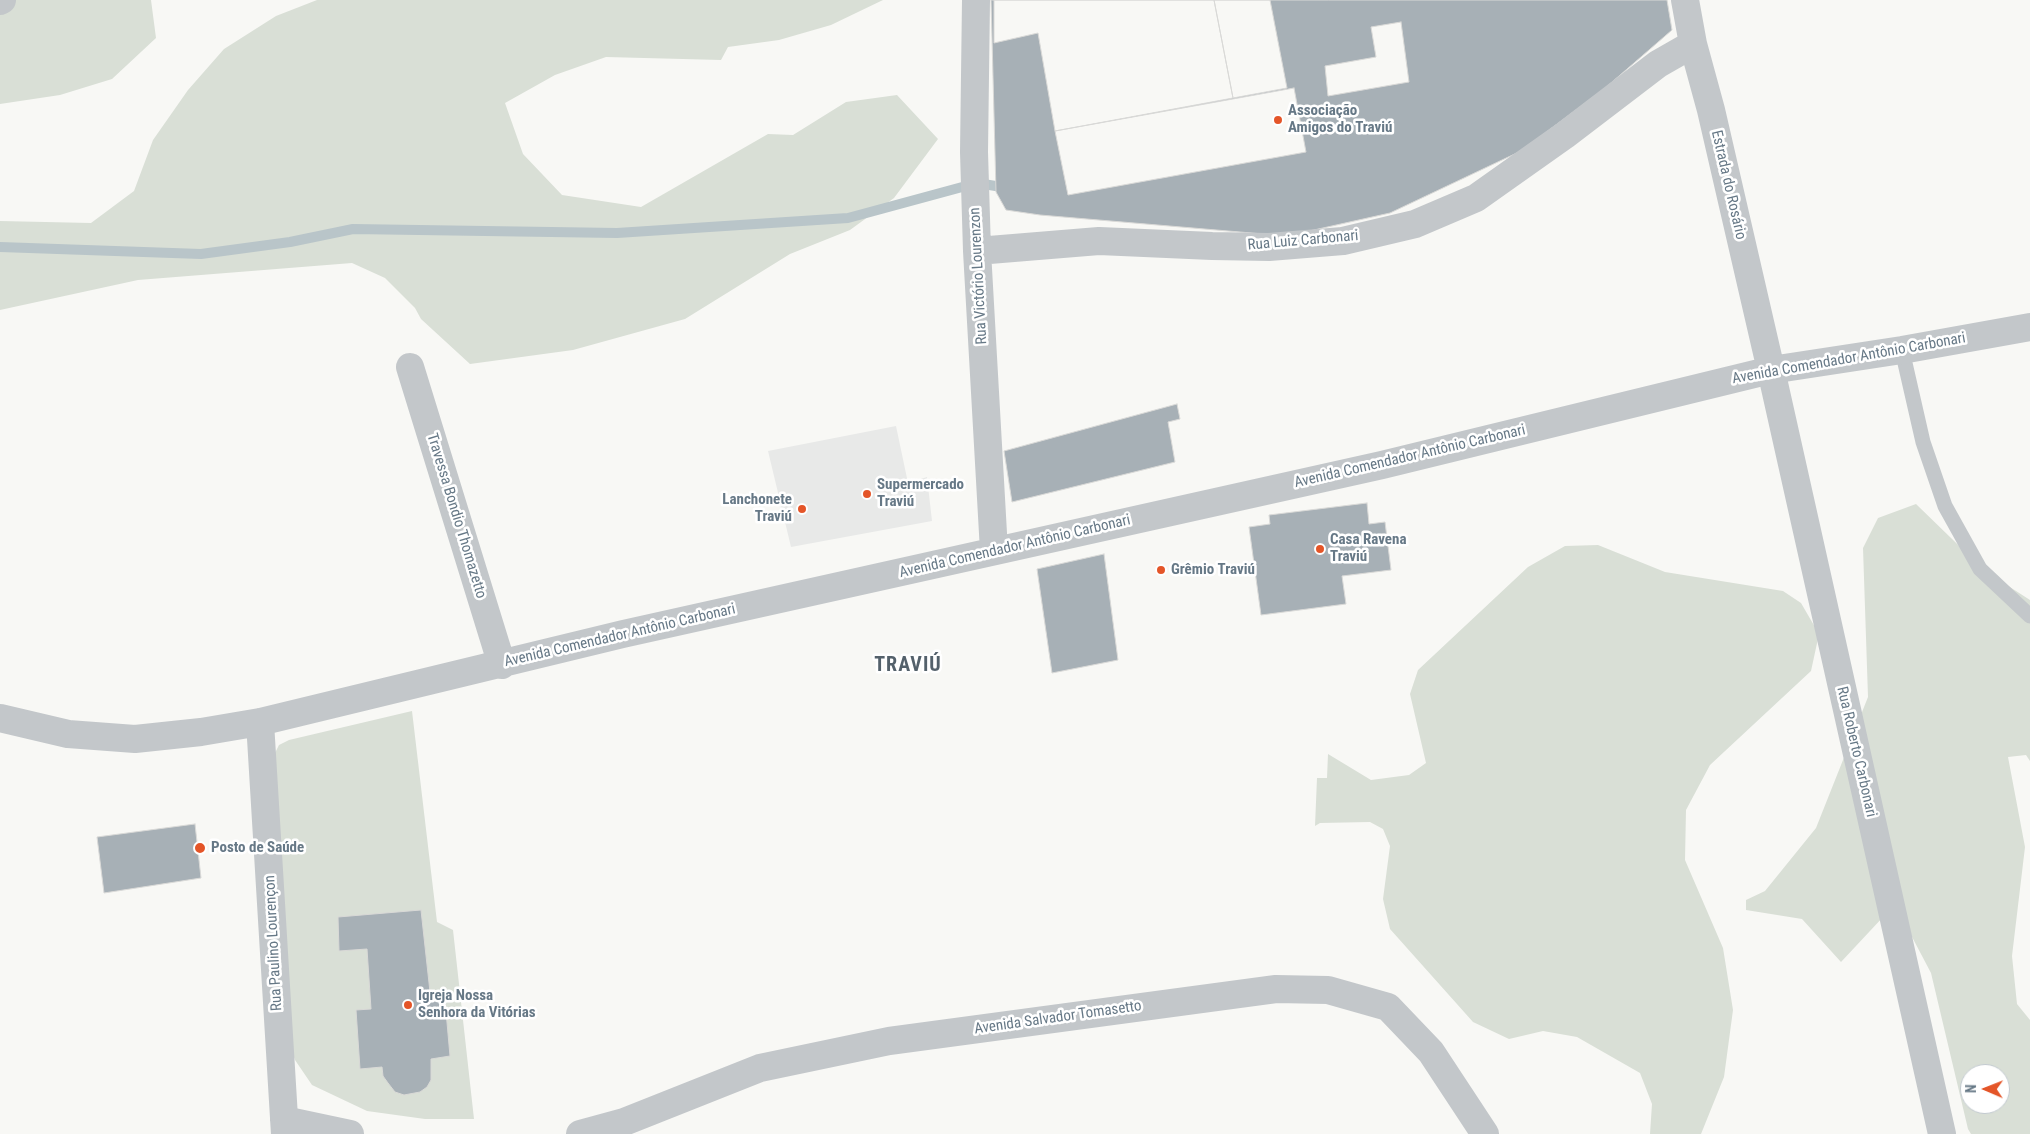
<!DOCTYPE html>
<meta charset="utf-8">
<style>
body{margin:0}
#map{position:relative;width:2030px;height:1134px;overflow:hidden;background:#f8f8f5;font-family:"Roboto Condensed",sans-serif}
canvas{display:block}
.north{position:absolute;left:1960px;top:1064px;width:50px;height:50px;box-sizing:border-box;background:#fff;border:1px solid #c2c9cf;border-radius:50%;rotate:271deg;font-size:14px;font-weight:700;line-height:20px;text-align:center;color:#667886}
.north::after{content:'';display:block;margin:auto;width:18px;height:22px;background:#e45528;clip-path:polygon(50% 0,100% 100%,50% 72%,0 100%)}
</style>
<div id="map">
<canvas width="2030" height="1134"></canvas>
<div class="north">N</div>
</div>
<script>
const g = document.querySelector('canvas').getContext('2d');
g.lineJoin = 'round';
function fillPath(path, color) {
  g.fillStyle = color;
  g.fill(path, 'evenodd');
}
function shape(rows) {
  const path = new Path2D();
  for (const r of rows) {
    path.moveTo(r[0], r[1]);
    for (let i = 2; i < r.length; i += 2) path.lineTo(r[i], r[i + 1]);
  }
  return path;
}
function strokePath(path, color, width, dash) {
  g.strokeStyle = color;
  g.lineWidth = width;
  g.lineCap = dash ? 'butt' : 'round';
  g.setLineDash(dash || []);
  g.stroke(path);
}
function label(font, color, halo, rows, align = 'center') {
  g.font = font + ' "Roboto Condensed",sans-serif';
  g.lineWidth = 5;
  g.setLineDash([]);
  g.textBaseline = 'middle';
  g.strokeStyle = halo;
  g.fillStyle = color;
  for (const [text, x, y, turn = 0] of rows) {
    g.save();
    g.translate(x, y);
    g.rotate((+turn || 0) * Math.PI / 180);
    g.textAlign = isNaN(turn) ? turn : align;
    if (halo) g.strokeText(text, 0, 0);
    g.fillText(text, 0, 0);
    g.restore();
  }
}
fillPath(shape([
 [896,426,908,483,927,477,932,521,791,547,768,451]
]), '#e8e9e8');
fillPath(shape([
 [0,0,151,0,156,38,112,79,60,95,0,104],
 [317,0,883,0,831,25,779,40,728,47,721,60,606,57,555,75,505,103,523,154,562,195,641,207,768,134,793,135,846,102,897,95,938,139,894,198,850,230,790,254,685,319,573,350,470,364,421,319,415,308,385,278,352,263,138,280,0,310,0,221,91,223,134,191,153,140,188,90,224,49,276,16],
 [1916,504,1985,571,2030,600,2030,761,2026,755,2008,757,2025,847,2012,956,2017,1004,2030,1020,2030,1134,1971,1134,1968,1129,1931,973,1901,916,1884,916,1841,962,1802,919,1746,910,1746,900,1765,891,1816,828,1868,697,1863,548,1878,518],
 [1970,1074,2000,1074,2000,1104,1970,1104],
 [1598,545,1665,572,1783,591,1801,603,1819,634,1811,671,1710,765,1686,810,1685,860,1723,948,1733,1010,1724,1077,1701,1134,1650,1134,1652,1104,1640,1073,1577,1037,1543,1031,1509,1039,1473,1022,1390,929,1383,899,1390,846,1383,829,1370,822,1320,823,1315,826,1317,778,1327,778,1328,754,1371,780,1409,775,1426,763,1410,694,1418,670,1528,567,1565,546],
 [412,711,437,922,453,930,474,1119,425,1119,367,1111,312,1085,295,1060,286,1036,274,755,279,745,289,740]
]), '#d9dfd6');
strokePath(shape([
 [0,247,201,254,290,242,353,229,617,233,848,218,977,183,1008,188]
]), '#b9c5c9', 10);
const building = shape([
 [991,0,1667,0,1672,30,1604,89,1521,151,1390,213,1287,236,1040,215,1006,210,996,192,991,0],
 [994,0,1214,0,1233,98,1055,131,1038,33,994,43,994,0],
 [1214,0,1270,0,1287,88,1233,98,1214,0],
 [1401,22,1409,82,1328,96,1325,66,1376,57,1371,27,1401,22],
 [1294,88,1306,152,1068,195,1055,131,1294,88],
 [1177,404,1180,419,1168,422,1175,462,1012,502,1004,451,1177,404],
 [1367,503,1369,524,1385,522,1391,570,1342,576,1346,604,1261,615,1249,527,1270,524,1269,515,1367,503],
 [1104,554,1118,660,1052,673,1037,569,1104,554],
 [195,824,201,878,104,893,97,837,195,824],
 [421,910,431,1001,445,1000,450,1056,431,1059,431,1080,427,1087,420,1092,404,1095,395,1092,388,1083,383,1076,382,1067,360,1069,356,1010,371,1009,367,949,339,951,338,917,421,910]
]);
fillPath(building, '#a7b0b6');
strokePath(building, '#d9d9d7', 1);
strokePath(shape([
 [1902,350,1923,442,1945,506,1980,569,2030,616]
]), '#c3c7ca', 15);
strokePath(shape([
 [976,0,974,152,977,251,994,551],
 [1685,0,1693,44,1711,110,1771,370,1942,1134],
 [0,1,2,0],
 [977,251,1099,241,1212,246,1269,247,1343,241,1415,224,1476,198,1565,135,1658,64,1693,44],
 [410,367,502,665],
 [0,718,68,734,135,739,201,732,260,722,623,634,1382,465,1771,370,1902,350,2030,327],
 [260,722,285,1134],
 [284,1120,350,1134],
 [580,1134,624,1122,760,1068,889,1041,1276,989,1328,990,1388,1007,1431,1052,1485,1134]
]), '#c3c7ca', 28);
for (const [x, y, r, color] of [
 [1278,120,5,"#e45528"],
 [867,494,5,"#e45528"],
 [802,509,5,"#e45528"],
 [1320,549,5,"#e45528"],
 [1161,570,5,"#e45528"],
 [200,848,6,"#e45528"],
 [408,1005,5,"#e45528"]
]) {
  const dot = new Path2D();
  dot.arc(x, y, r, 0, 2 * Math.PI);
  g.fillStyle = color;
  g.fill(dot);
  strokePath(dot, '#fff', 2);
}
label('bold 15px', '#667886', '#fff', [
 ["Associação",1288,111],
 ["Amigos do Traviú",1288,128],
 ["Supermercado",877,485],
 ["Traviú",877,502],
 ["Lanchonete",792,500,"right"],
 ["Traviú",792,517,"right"],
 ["Casa Ravena",1330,540],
 ["Traviú",1330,557],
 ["Grêmio Traviú",1171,570],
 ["Posto de Saúde",211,848],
 ["Igreja Nossa",418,996],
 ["Senhora da Vitórias",418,1013]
], 'left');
label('15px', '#667886', '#fff', [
 ["Estrada do Rosário",1728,185,77],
 ["Rua Luiz Carbonari",1303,241,-5],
 ["Rua Victório Lourenzon",979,276,-93],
 ["Avenida Comendador Antônio Carbonari",1849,359,-10],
 ["Avenida Comendador Antônio Carbonari",1410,457,-13],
 ["Travessa Bondio Thomazetto",456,516,73],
 ["Avenida Comendador Antônio Carbonari",1015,547,-13],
 ["Avenida Comendador Antônio Carbonari",620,636,-13],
 ["Rua Roberto Carbonari",1856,752,77],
 ["Rua Paulino Lourençon",274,943,-93],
 ["Avenida Salvador Tomasetto",1058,1018,-8]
]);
g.letterSpacing = '1px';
label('bold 20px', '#54616b', '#fff', [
 ["TRAVIÚ",908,666]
]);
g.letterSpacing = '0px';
</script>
